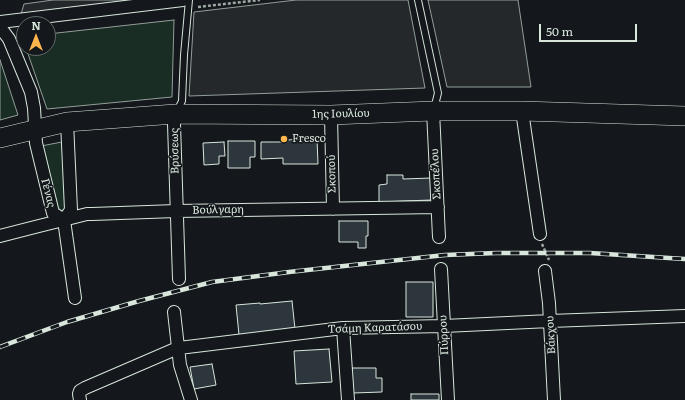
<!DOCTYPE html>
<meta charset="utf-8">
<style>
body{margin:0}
#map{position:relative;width:685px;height:400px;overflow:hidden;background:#14181c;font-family:Literata,serif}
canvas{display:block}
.north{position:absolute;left:16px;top:16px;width:40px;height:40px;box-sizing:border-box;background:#14181c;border:1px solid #626a69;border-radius:50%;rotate:0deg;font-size:11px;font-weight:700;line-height:16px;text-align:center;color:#d8e6dc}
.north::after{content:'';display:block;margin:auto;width:14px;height:18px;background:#ffb74d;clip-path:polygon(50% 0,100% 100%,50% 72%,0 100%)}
.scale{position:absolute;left:539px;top:24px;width:98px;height:18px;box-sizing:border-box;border:2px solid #d8e6dc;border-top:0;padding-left:5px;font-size:12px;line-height:14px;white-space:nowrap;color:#d8e6dc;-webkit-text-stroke:3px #14181c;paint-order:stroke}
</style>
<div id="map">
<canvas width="685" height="400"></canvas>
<div class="north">N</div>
<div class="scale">50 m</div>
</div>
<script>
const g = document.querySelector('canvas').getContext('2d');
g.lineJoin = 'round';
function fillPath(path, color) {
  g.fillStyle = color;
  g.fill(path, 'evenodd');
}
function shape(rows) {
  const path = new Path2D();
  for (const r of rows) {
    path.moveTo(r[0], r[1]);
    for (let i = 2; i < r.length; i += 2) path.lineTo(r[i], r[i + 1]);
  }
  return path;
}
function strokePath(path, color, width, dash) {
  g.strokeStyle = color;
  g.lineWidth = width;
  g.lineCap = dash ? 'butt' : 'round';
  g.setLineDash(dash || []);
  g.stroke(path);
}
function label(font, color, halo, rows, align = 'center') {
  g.font = font + ' Literata,serif';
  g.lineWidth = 3;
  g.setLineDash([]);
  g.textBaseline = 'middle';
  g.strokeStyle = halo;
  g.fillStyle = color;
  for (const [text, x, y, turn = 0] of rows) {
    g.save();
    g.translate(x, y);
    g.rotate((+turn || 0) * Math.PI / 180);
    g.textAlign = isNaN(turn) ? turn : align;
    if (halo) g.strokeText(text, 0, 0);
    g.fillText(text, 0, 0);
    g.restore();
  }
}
const green = shape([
 [174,20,172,97,47,109,26,48,48,48,48,34,174,20],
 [0,60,18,115,0,120,0,60],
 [62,142,67,210,57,212,41,146,62,142]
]);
fillPath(green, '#1a2d24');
strokePath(green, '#939e99', 1);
const parking = shape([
 [53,0,139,0,21,14,24,4,53,0],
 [296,0,408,0,425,88,189,96,194,12,296,0],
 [428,0,518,0,531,87,447,87,428,0]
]);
fillPath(parking, '#24282b');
strokePath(parking, '#939e99', 1);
const building = shape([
 [317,139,318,164,283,164,283,158,261,159,261,142,284,142,284,140,317,139],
 [228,141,255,141,255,157,250,157,250,168,228,168,228,141],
 [224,142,225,156,219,156,219,164,204,165,203,143,224,142],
 [387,175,403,175,403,179,431,178,431,200,379,202,379,185,387,184,387,175],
 [339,221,368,221,368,236,366,236,366,248,358,248,358,242,339,242,339,221],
 [406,282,433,282,433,317,406,317,406,282],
 [292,301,295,329,239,335,236,305,260,303,260,304,292,301],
 [329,349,332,382,296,384,294,351,329,349],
 [212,364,216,385,194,389,190,367,212,364],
 [352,368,376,368,376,378,382,378,382,392,353,393,352,368],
 [411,394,439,394,439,400,411,400,411,394]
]);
fillPath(building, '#2c363c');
strokePath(building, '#d8e6dc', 1);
const lane = shape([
 [418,0,438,93,434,109],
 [177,111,182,101,184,55,189,0]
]);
const street = shape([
 [0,22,183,0],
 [0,27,9,39,31,92,34,108,36,143,53,213,64,220,75,298],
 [433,111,439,237],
 [522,111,540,234],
 [175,114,174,124,179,279],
 [331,115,333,209],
 [64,220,71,210,67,122],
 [0,236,35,227,87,214,92,214,176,211,438,207],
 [441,269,448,400],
 [545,271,549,303,554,400],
 [174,312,180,365,191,400],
 [343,328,348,400],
 [80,400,79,394,80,391,85,388,173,350,179,348,343,328,444,326,550,321,685,316]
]);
const primary = shape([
 [0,138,67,122,175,114,331,115,433,111,522,111,685,116]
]);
strokePath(lane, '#d8e6dc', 8);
strokePath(street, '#d8e6dc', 14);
strokePath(primary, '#d8e6dc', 20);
strokePath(shape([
 [198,7,260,0],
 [542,244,549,260]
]), '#9da8a2', 2.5, [3, 2]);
strokePath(lane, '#14181c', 6);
strokePath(street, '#14181c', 12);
strokePath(primary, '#14181c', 19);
const rail = shape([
 [0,347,67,322,139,301,212,282,289,272,445,255,496,253,590,253,685,259]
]);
strokePath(rail, '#d8e6dc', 4.5);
strokePath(rail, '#14181c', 3, [9]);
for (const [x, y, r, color] of [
 [284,139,4,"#ffb74d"]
]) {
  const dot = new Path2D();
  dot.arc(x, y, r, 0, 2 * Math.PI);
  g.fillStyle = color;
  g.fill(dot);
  strokePath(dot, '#14181c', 1.5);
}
label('11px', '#d8e6dc', '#14181c', [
 ["1ης Ιουλίου",341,114,-1],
 ["Βρύσεως",175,151,-91],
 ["Σκοπού",332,174,-91],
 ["Σκοπέλου",436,174,-93],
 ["Γένας",48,193,76],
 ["Βούλγαρη",218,210,-1],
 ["Τσάμη Καρατάσου",375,328,-2],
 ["Πύρρου",444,335,-93],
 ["Βάκχου",551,335,-93]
]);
label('11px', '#d8e6dc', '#14181c', [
 ["Fresco",292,139]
], 'left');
</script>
